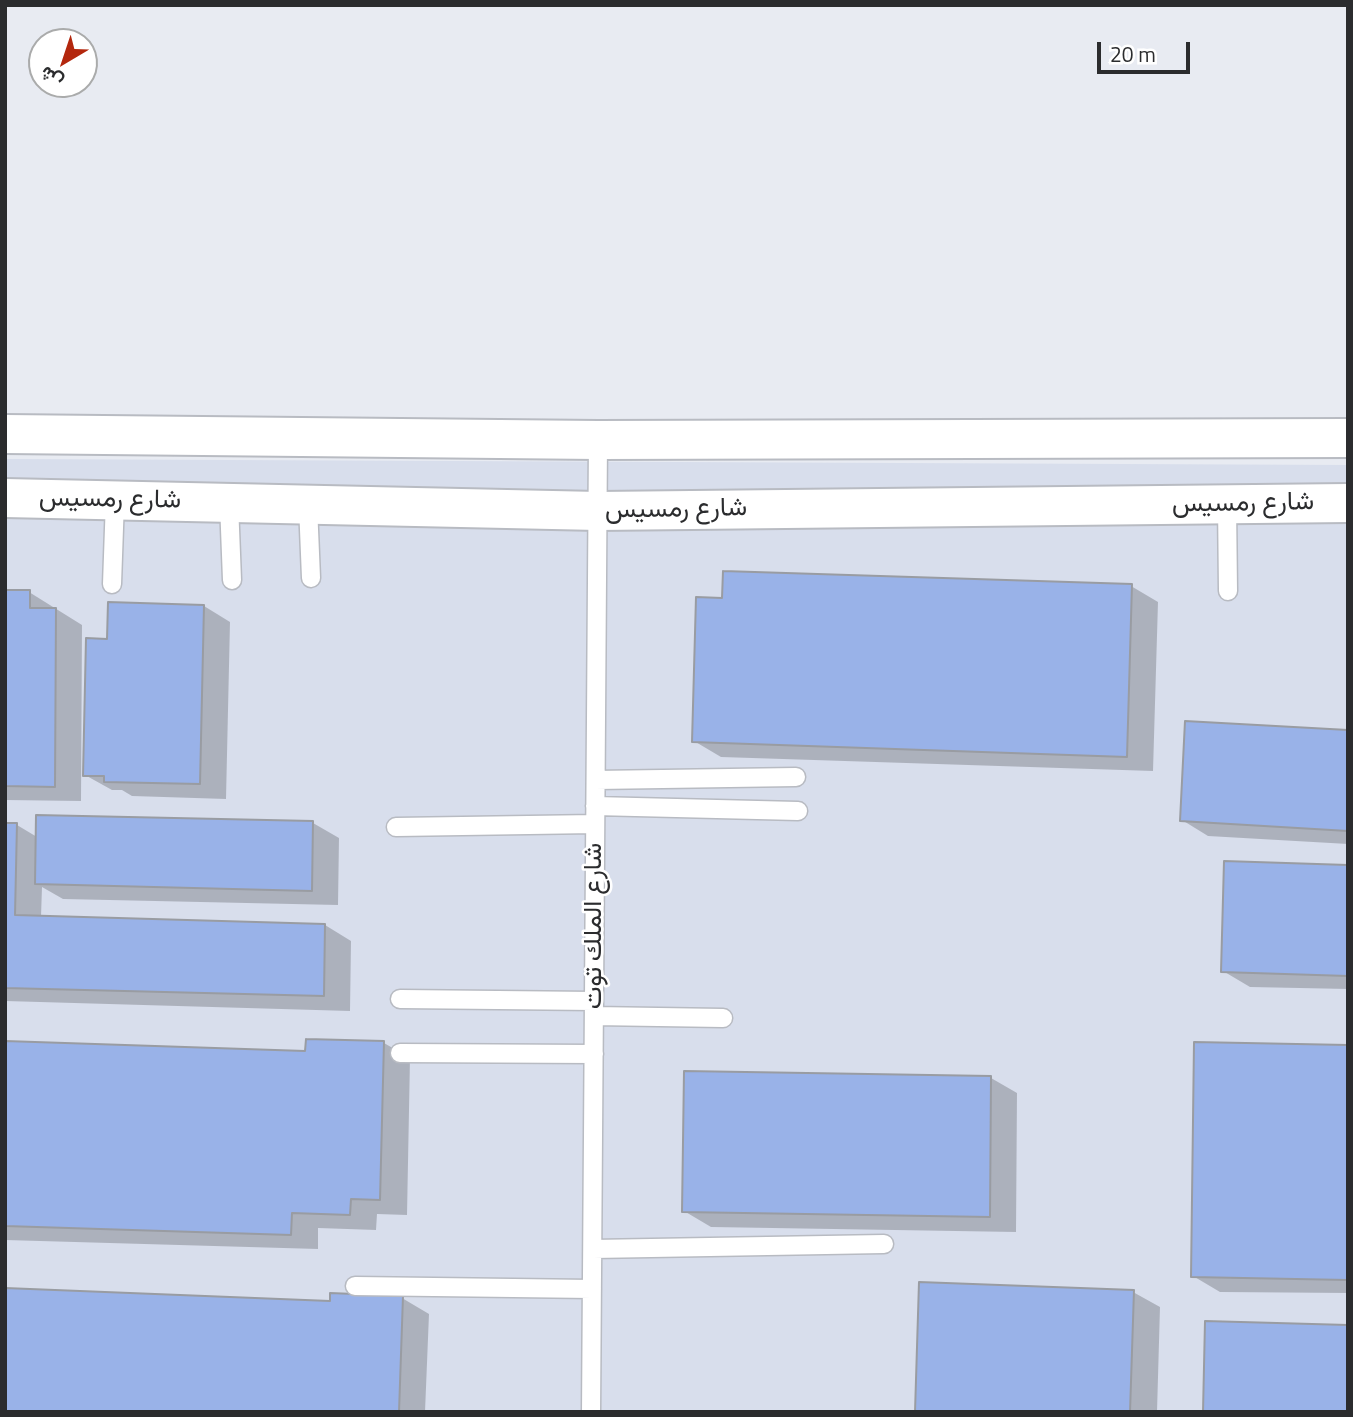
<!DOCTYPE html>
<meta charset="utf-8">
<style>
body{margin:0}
#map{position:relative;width:1353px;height:1417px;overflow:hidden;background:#e8ebf2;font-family:"Titillium Web",Vazirmatn,sans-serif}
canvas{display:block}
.frame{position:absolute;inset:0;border:7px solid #2b2c2e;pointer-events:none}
.north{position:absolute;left:28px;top:28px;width:70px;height:70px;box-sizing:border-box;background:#fff;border:2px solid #aaabab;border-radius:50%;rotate:219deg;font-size:19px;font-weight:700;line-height:28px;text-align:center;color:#2b2c2e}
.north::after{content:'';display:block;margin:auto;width:24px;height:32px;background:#b3270d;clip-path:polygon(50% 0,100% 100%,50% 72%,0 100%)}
.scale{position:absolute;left:1097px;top:42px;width:93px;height:32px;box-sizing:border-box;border:4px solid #2b2c2e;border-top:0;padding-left:9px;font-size:21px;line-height:24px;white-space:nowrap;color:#2b2c2e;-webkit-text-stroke:5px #fff;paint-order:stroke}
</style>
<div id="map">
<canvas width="1353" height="1417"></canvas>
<div class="frame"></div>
<div class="north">ش</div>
<div class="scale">20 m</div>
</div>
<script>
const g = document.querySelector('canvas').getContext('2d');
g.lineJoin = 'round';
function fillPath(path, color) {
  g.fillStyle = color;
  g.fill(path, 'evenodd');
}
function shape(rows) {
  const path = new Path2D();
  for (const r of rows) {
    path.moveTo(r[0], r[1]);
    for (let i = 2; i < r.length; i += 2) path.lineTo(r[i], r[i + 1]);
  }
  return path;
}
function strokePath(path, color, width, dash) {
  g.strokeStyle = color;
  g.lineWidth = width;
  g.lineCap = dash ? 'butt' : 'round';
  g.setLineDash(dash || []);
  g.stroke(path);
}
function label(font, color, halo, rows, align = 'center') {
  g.font = font + ' "Titillium Web",Vazirmatn,sans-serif';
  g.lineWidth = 5;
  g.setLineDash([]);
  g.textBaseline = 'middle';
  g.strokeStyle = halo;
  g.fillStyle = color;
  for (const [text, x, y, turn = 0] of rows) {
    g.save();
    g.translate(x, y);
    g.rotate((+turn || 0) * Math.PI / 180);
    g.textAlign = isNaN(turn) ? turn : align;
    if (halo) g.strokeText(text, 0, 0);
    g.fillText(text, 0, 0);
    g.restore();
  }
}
fillPath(shape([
 [5,459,1348,465,1348,1412,5,1412]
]), '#d8deec');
fillPath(shape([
 [1131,586,1158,602,1153,771,721,757,694,741],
 [5,592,29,592,82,625,81,801,5,800],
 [204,606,230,622,226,799,132,796,122,790,112,790,85,775],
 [1348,732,1348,844,1208,836,1182,820],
 [313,823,339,838,338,905,63,899,42,887,41,917,325,925,351,941,350,1011,5,1001,5,824,17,825,37,837],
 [1348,867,1348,989,1250,987,1223,971],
 [5,1043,307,1052,384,1043,410,1058,407,1215,377,1214,376,1230,318,1228,318,1249,5,1240],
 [1348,1046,1348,1293,1220,1292,1193,1276],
 [991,1078,1017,1093,1016,1232,711,1227,684,1211],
 [1133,1292,1160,1307,1157,1412,917,1412],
 [402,1298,429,1314,425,1412,5,1412,331,1303]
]), '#0003');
const building = shape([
 [723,571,1132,584,1127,757,692,742,696,597,722,598,723,571],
 [5,590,30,590,30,608,56,608,55,787,5,786,5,590],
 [108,602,204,605,200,784,104,782,104,776,83,776,86,638,107,639,108,602],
 [1185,721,1348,730,1348,831,1180,821,1185,721],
 [36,815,313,821,312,891,35,884,36,815],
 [5,823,17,823,15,915,325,924,324,996,5,988,5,823],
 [1224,861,1348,865,1348,976,1221,972,1224,861],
 [306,1039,384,1041,380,1200,351,1199,350,1215,292,1213,291,1235,5,1226,5,1041,305,1051,306,1039],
 [1194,1042,1348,1045,1348,1280,1191,1277,1194,1042],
 [684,1071,991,1076,990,1217,682,1212,684,1071],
 [919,1282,1134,1290,1130,1412,915,1412,919,1282],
 [5,1288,330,1301,330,1293,403,1296,399,1412,5,1412,5,1288],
 [1205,1321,1348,1325,1348,1412,1203,1412,1205,1321]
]);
fillPath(building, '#99b2e8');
strokePath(building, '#999ca2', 2);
const service = shape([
 [229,503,232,580],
 [1227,504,1228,591],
 [308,505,311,578],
 [112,584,115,500],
 [596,780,796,777],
 [595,806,798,811],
 [396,827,595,824],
 [400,999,594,1001],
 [594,1016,723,1018],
 [400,1053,594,1054],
 [593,1249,884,1244],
 [355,1286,592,1289],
 [591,1412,598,440]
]);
const tertiary = shape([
 [5,434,598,440,1348,438],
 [5,498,598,511,1348,503]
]);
strokePath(service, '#b8bbc2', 21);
strokePath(tertiary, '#b8bbc2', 42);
strokePath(service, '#fff', 18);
strokePath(tertiary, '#fff', 38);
label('26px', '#2b2c2e', '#fff', [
 ["شارع رمسيس",110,500,1],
 ["شارع رمسيس",1243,504,-1],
 ["شارع رمسيس",676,510,-1],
 ["شارع الملك توت",595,926,-90]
]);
</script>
